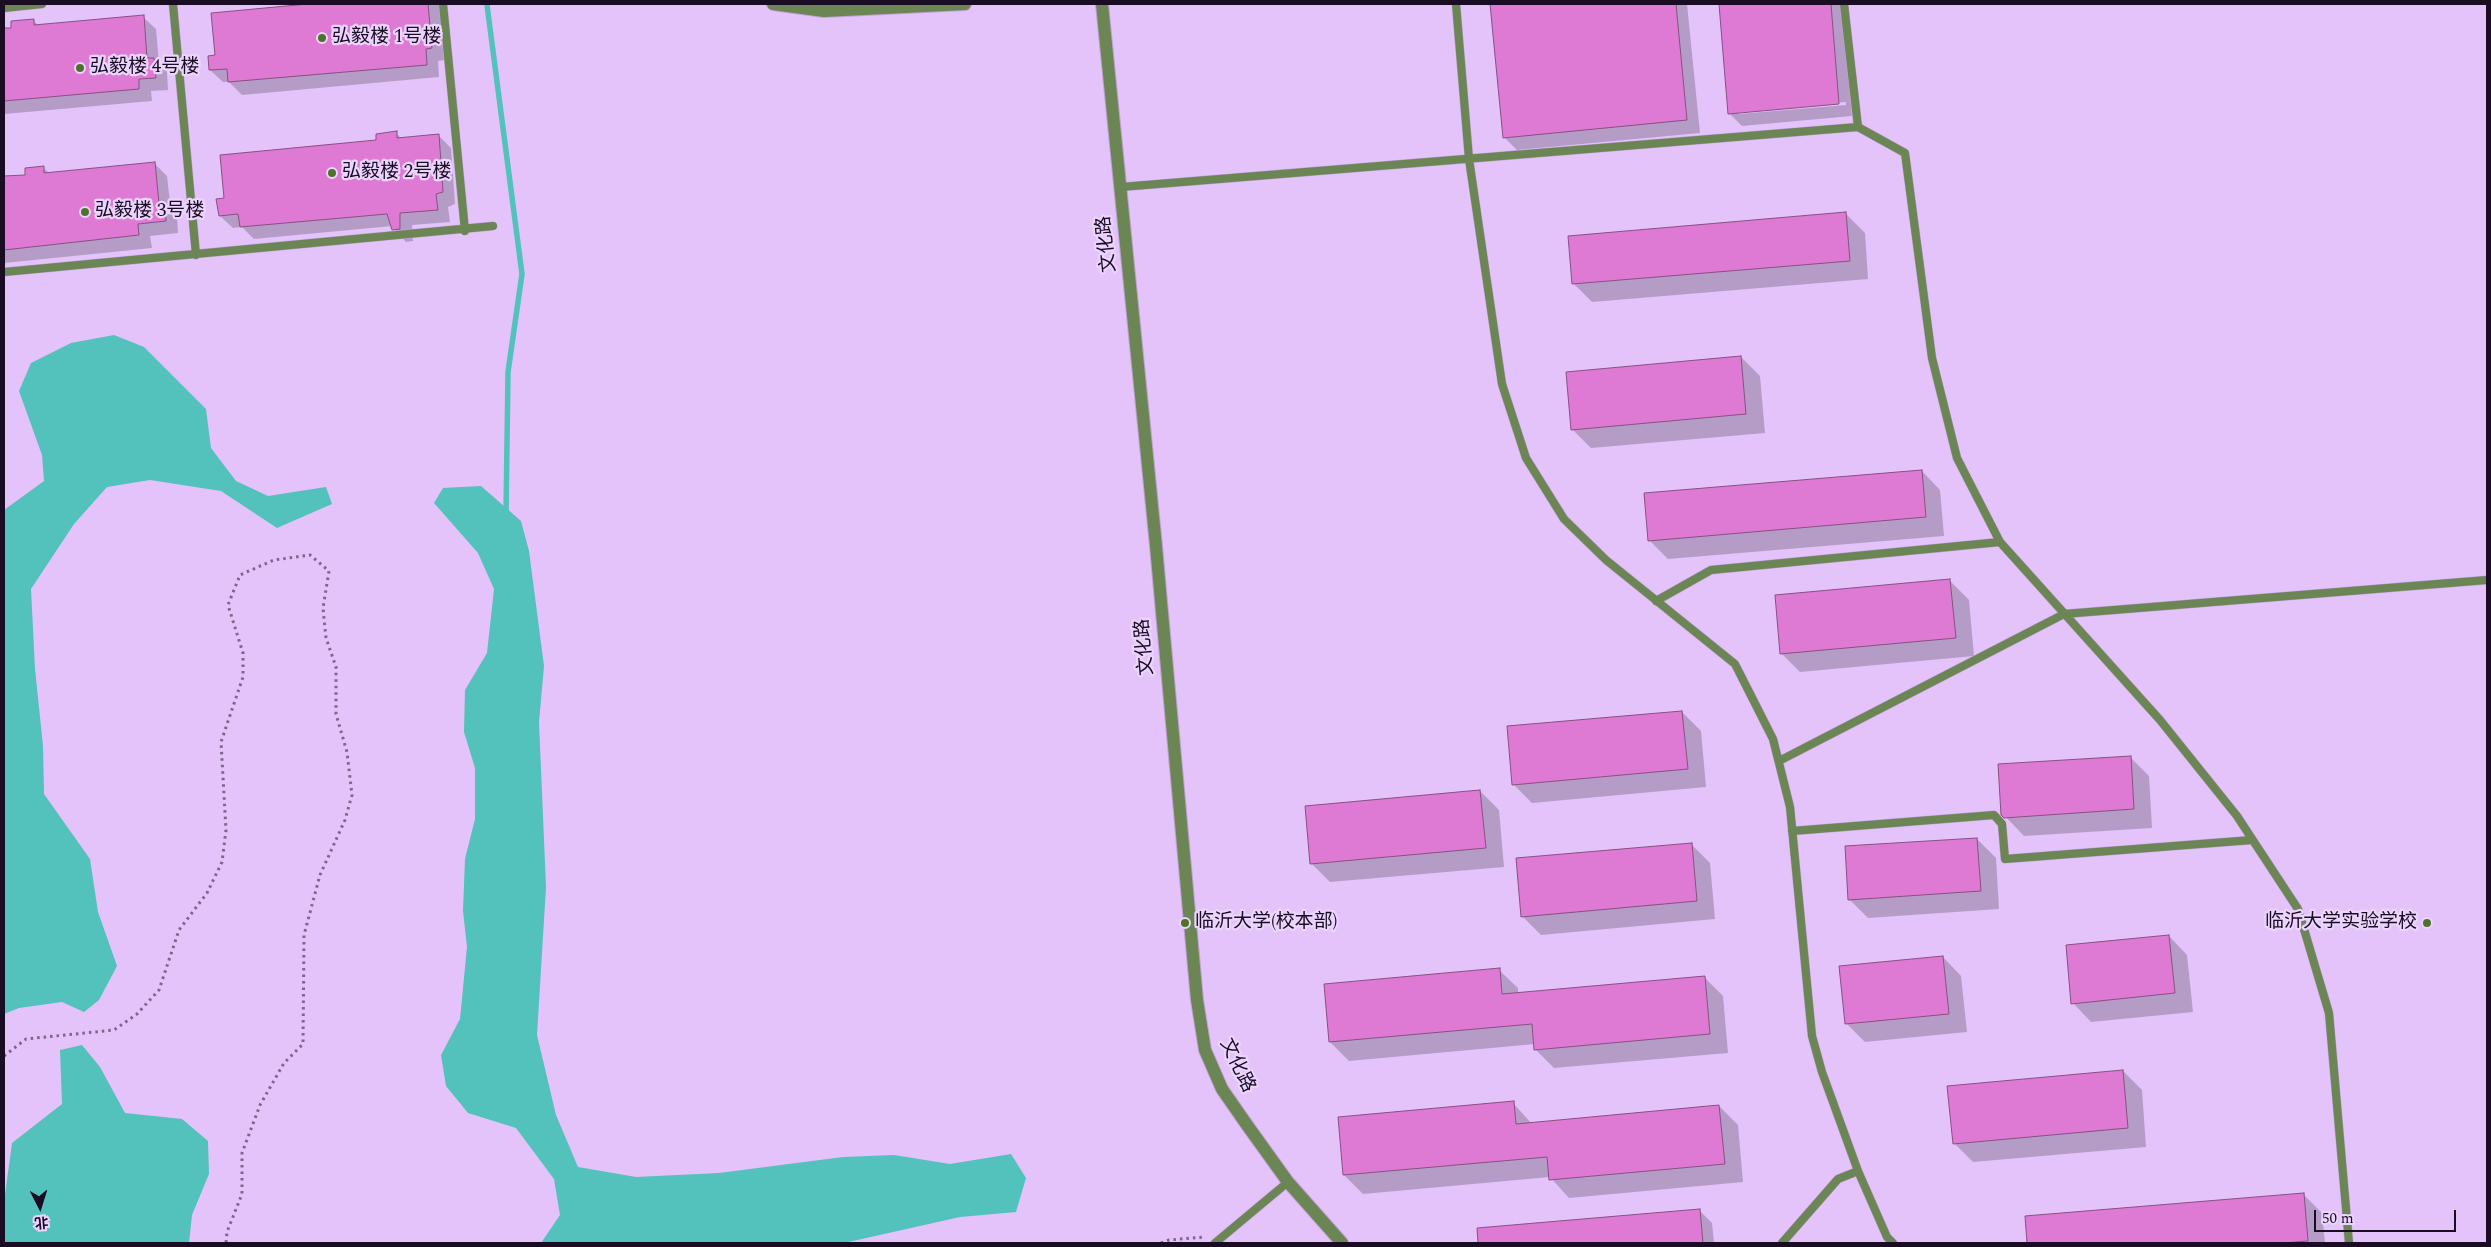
<!DOCTYPE html>
<meta charset="utf-8">
<style>
body{margin:0}
#map{position:relative;width:2491px;height:1247px;overflow:hidden;background:#e3c3f9;font-family:Spectral,"Noto Sans SC",serif}
canvas{display:block}
.frame{position:absolute;inset:0;border:5px solid #1a0c23;pointer-events:none}
.north{position:absolute;left:15px;top:1182px;width:50px;height:50px;-webkit-text-stroke:4px #ebd4fd;paint-order:stroke;rotate:175deg;font-size:14px;font-weight:700;line-height:20px;text-align:center;color:#1a0c23}
.north::after{content:'';display:block;margin:auto;width:18px;height:22px;background:#1a0c23;clip-path:polygon(50% 0,100% 100%,50% 72%,0 100%)}
.scale{position:absolute;left:2314px;top:1210px;width:142px;height:22px;box-sizing:border-box;border:2px solid #1a0c23;border-top:0;padding-left:6px;font-size:15px;line-height:18px;white-space:nowrap;color:#1a0c23;-webkit-text-stroke:4px #ebd4fd;paint-order:stroke}
</style>
<div id="map">
<canvas width="2491" height="1247"></canvas>
<div class="frame"></div>
<div class="north">北</div>
<div class="scale">50 m</div>
</div>
<script>
const g = document.querySelector('canvas').getContext('2d');
g.lineJoin = 'round';
function fillPath(path, color) {
  g.fillStyle = color;
  g.fill(path, 'evenodd');
}
function shape(rows) {
  const path = new Path2D();
  for (const r of rows) {
    path.moveTo(r[0], r[1]);
    for (let i = 2; i < r.length; i += 2) path.lineTo(r[i], r[i + 1]);
  }
  return path;
}
function strokePath(path, color, width, dash) {
  g.strokeStyle = color;
  g.lineWidth = width;
  g.lineCap = dash ? 'butt' : 'round';
  g.setLineDash(dash || []);
  g.stroke(path);
}
function label(font, color, halo, rows, align = 'center') {
  g.font = font + ' Spectral,"Noto Sans SC",serif';
  g.lineWidth = 4.5;
  g.setLineDash([]);
  g.textBaseline = 'middle';
  g.strokeStyle = halo;
  g.fillStyle = color;
  for (const [text, x, y, turn = 0] of rows) {
    g.save();
    g.translate(x, y);
    g.rotate((+turn || 0) * Math.PI / 180);
    g.textAlign = isNaN(turn) ? turn : align;
    if (halo) g.strokeText(text, 0, 0);
    g.fillText(text, 0, 0);
    g.restore();
  }
}
fillPath(shape([
 [114,335,144,347,206,409,211,448,236,481,268,496,326,487,332,504,277,528,221,491,150,480,107,487,74,524,31,589,35,669,43,746,44,794,90,859,98,912,117,966,99,1000,84,1012,62,1002,19,1008,4,1014,4,510,44,481,42,455,19,391,31,363,71,343],
 [481,486,521,521,529,551,544,666,539,722,546,887,537,1035,556,1115,578,1167,636,1177,719,1173,843,1157,894,1155,950,1164,1011,1154,1026,1178,1016,1212,960,1217,844,1243,541,1243,560,1215,554,1179,516,1128,468,1113,446,1086,441,1055,460,1019,467,947,463,911,465,859,475,819,475,768,464,732,465,690,487,653,494,589,478,553,434,503,443,488],
 [82,1045,100,1067,125,1113,182,1119,208,1141,209,1174,192,1215,189,1243,4,1243,4,1202,12,1143,62,1104,60,1050]
]), '#53c1bc');
fillPath(shape([
 [321,4,439,4,444,60,438,61,439,77,242,95,229,82,223,82,210,70,216,56,212,14],
 [1502,4,1687,4,1700,133,1517,150,1504,137,1491,5],
 [1720,4,1842,4,1852,116,1742,126,1729,113],
 [1846,102,1846,105,1739,114,1739,111],
 [143,17,156,29,159,64,167,72,168,90,151,91,152,101,4,114,4,30,13,29,33,20,39,26],
 [396,133,402,139,438,135,451,148,455,204,448,207,450,222,412,225,413,241,406,242,392,226,254,239,242,227,233,228,220,216],
 [155,164,167,176,171,211,177,217,178,233,150,236,152,248,4,263,4,178,27,176,43,167,50,174],
 [1846,214,1865,233,1868,279,1592,302,1573,283],
 [1741,357,1760,376,1765,433,1591,448,1572,429],
 [1922,471,1940,490,1944,536,1668,559,1649,540],
 [1950,581,1969,600,1974,656,1800,672,1781,653],
 [1682,712,1701,731,1706,787,1532,803,1513,784],
 [2130,757,2149,776,2152,828,2024,836,2003,814],
 [1480,791,1499,810,1504,867,1330,882,1311,863],
 [1977,839,1996,858,1999,909,1868,918,1849,899],
 [1691,844,1710,863,1715,919,1541,935,1522,916],
 [2169,936,2187,955,2193,1012,2091,1022,2073,1003],
 [1943,957,1961,976,1967,1032,1865,1042,1847,1024],
 [1499,970,1518,988,1518,994,1704,977,1723,996,1728,1053,1554,1068,1535,1049,1535,1044,1349,1061,1330,1042,1325,985],
 [2123,1071,2142,1090,2146,1147,1973,1162,1954,1143],
 [1513,1103,1532,1124,1719,1106,1738,1125,1743,1182,1569,1198,1550,1177,1363,1194,1344,1175,1340,1118],
 [2303,1194,2322,1213,2325,1243,2029,1243,2027,1217],
 [1700,1211,1712,1223,1714,1243,1480,1243,1478,1229]
]), '#0003');
strokePath(shape([
 [487,5,522,274,508,372,506,514]
]), '#53c1bc', 5.5);
const building = shape([
 [308,4,428,4,432,48,426,49,427,65,228,82,227,69,209,70,208,56,215,55,211,13,308,4],
 [1490,4,1676,4,1687,120,1503,138,1490,4],
 [1719,4,1831,4,1839,104,1728,114,1719,4],
 [144,15,147,58,154,58,156,78,139,79,139,89,4,101,4,28,11,28,11,21,34,19,34,25,144,15],
 [397,131,397,138,439,134,443,192,436,194,438,210,400,213,400,229,392,230,387,214,240,227,238,214,219,216,216,199,224,198,220,155,376,140,376,134,397,131],
 [155,162,159,203,165,203,166,221,138,224,139,235,4,250,4,176,25,175,25,168,44,166,44,173,155,162],
 [1846,212,1850,261,1572,284,1568,236,1846,212],
 [1741,356,1746,414,1571,430,1566,372,1741,356],
 [1922,470,1926,517,1648,541,1644,493,1922,470],
 [1950,579,1956,638,1780,654,1775,595,1950,579],
 [1682,711,1688,769,1512,785,1507,726,1682,711],
 [2131,756,2134,809,2004,818,2001,815,1998,764,2131,756],
 [1480,790,1486,848,1310,864,1305,806,1480,790],
 [1977,838,1981,891,1848,900,1845,846,1977,838],
 [1692,843,1697,901,1521,917,1516,858,1692,843],
 [2169,935,2175,993,2071,1004,2066,945,2169,935],
 [1943,956,1949,1014,1845,1024,1839,966,1943,956],
 [1500,968,1502,994,1705,976,1710,1034,1534,1050,1532,1024,1329,1042,1324,984,1500,968],
 [2123,1070,2128,1128,1953,1144,1947,1086,2123,1070],
 [1514,1101,1516,1124,1719,1105,1725,1164,1549,1180,1547,1157,1343,1175,1338,1117,1514,1101],
 [2304,1193,2308,1241,2282,1243,2027,1243,2025,1216,2304,1193],
 [1700,1209,1703,1243,1478,1243,1477,1228,1700,1209]
]);
fillPath(building, '#df7ad4');
strokePath(building, '#875081', 1);
const service = shape([
 [173,4,196,255],
 [443,4,465,231],
 [1456,4,1469,159,1502,384,1526,458,1564,519,1606,560,1735,664,1773,739,1790,807,1812,1036,1822,1072,1858,1171,1887,1237,1893,1243],
 [1844,4,1858,127],
 [4,8,42,4],
 [1121,187,1858,127,1905,153,1932,358,1957,458,2000,542,2160,720,2237,816,2298,909,2329,1013,2349,1243],
 [4,272,493,226],
 [1656,601,1711,570,2000,542],
 [1779,761,2064,614,2487,580],
 [1792,831,1994,815,2002,824,2005,859,2252,840],
 [1215,1243,1288,1182],
 [1782,1243,1838,1179,1858,1171]
]);
const minor = shape([
 [773,4,824,11,965,4],
 [1102,4,1156,546,1197,1000,1205,1050,1222,1089,1247,1125,1288,1182,1342,1243]
]);
strokePath(service, '#bfa2d2', 9);
strokePath(minor, '#bfa2d2', 14);
strokePath(shape([
 [4,1056,26,1039,114,1030,137,1014,159,990,179,930,207,893,222,862,226,830,221,742,243,677,243,653,228,605,240,575,274,560,310,555,329,571,323,608,326,638,336,667,336,714,347,752,352,795,345,820,320,875,304,935,303,1044,284,1063,260,1105,242,1153,242,1194,227,1232,226,1243],
 [1161,1243,1169,1240,1204,1237]
]), '#7c668c', 3, [2.5, 4]);
strokePath(service, '#6c8555', 8);
strokePath(minor, '#6c8555', 12);
for (const [x, y, r, color] of [
 [322,38,5,"#4f722a"],
 [80,68,5,"#4f722a"],
 [332,173,5,"#4f722a"],
 [85,212,5,"#4f722a"],
 [1185,923,5,"#4f722a"],
 [2427,923,5,"#4f722a"]
]) {
  const dot = new Path2D();
  dot.arc(x, y, r, 0, 2 * Math.PI);
  g.fillStyle = color;
  g.fill(dot);
  strokePath(dot, '#ebd4fd', 2);
}
label('19px', '#1a0c23', '#ebd4fd', [
 ["弘毅楼 1号楼",332,38],
 ["弘毅楼 4号楼",90,68],
 ["弘毅楼 2号楼",342,173],
 ["弘毅楼 3号楼",95,212],
 ["临沂大学(校本部)",1195,923],
 ["临沂大学实验学校",2417,923,"right"]
], 'left');
label('19px', '#1a0c23', '#ebd4fd', [
 ["文化路",1108,244,-96],
 ["文化路",1146,647,-95],
 ["文化路",1236,1066,64]
]);
</script>
